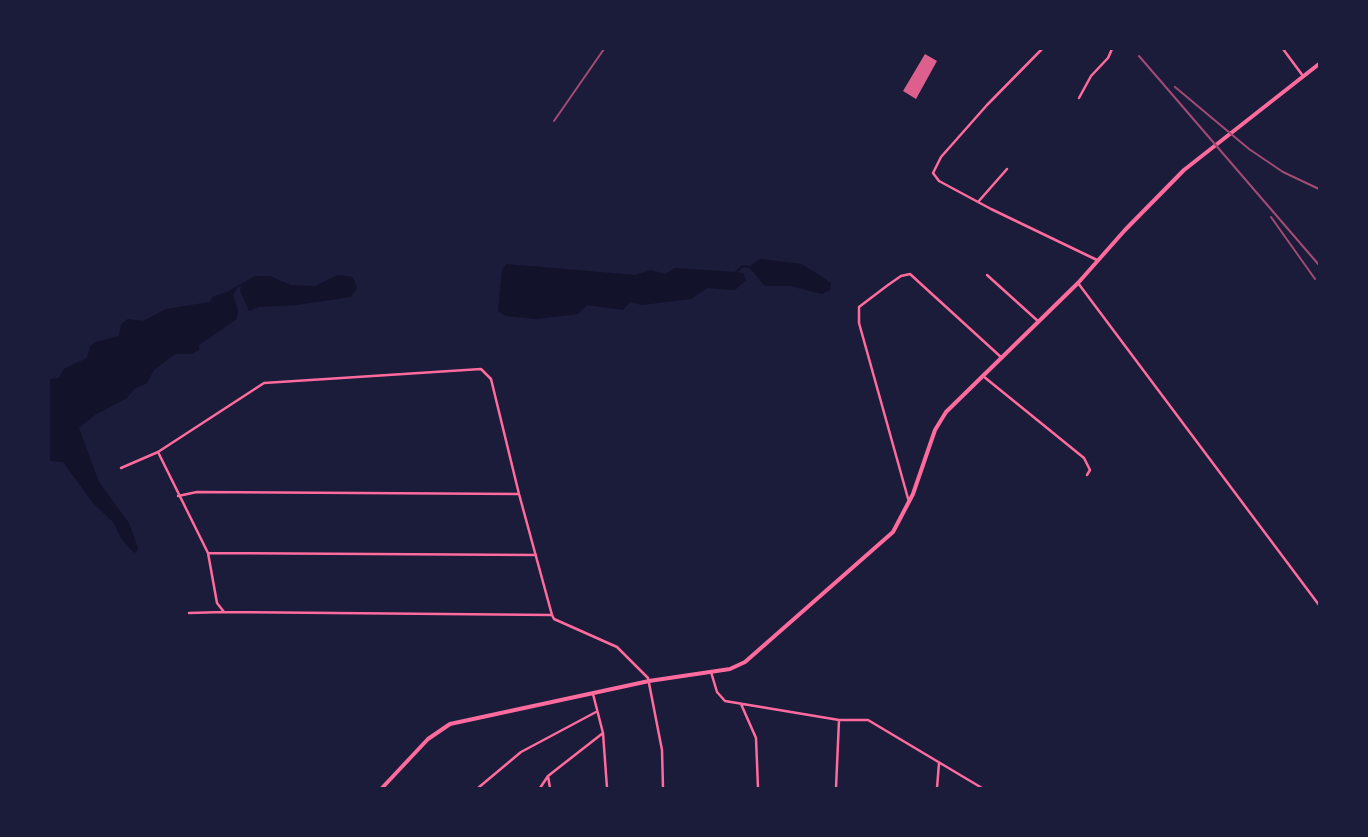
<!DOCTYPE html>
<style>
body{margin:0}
#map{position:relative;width:1368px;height:837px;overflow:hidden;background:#1b1b3a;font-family:"DM Sans",sans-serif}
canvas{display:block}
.frame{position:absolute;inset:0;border:50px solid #1b1b3a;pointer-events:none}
</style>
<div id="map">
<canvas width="1368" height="837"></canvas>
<div class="frame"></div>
</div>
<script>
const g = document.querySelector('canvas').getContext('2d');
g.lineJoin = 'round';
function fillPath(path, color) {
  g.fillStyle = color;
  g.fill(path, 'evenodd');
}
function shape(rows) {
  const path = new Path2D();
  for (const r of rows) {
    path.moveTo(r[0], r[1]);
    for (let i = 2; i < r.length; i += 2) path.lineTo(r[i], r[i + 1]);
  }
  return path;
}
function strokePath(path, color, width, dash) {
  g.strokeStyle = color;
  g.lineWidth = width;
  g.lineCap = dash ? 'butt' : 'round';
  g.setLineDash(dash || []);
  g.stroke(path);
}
fillPath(shape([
 [760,259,802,264,831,283,830,290,822,294,790,286,765,286,749,267],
 [506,264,635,275,651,270,665,274,675,268,736,272,743,273,746,280,735,290,707,288,691,299,642,305,630,302,623,310,587,305,578,314,536,319,506,316,498,311,502,270],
 [338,275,353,277,357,288,351,297,297,305,259,307,249,311,240,290,241,286,237,288,233,295,238,310,237,319,199,345,199,350,192,354,175,354,154,370,147,383,134,389,127,398,95,415,79,428,99,482,129,523,137,545,138,550,134,553,122,540,113,522,93,503,63,462,49,461,49,379,59,378,64,369,87,358,90,346,95,342,119,336,121,324,128,319,143,321,166,309,210,302,212,297,227,292,255,276,270,276,291,285,315,286]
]), '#12122b');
strokePath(shape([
 [736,272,743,266,749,267]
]), '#12122b', 2);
fillPath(shape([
 [925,54,937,61,916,99,903,91]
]), '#dd5f8e');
strokePath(shape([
 [1042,49,987,105,941,157,933,173,939,181,991,209,1097,260],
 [1283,49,1303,76],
 [1079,98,1091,76,1108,58,1112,49],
 [978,202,1007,169],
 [987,275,1039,322],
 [1078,283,1319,605],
 [983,376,1084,458,1090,470,1087,475],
 [121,468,158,452],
 [178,496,197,492,519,494],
 [909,502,859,323,859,307,888,285,901,276,910,274,1002,358],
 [208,553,536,555],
 [189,613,224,612],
 [552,615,224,612,217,603,208,553,158,452,264,383,481,369,491,379,519,494,552,615,554,619,617,647,648,678,662,750,663,788],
 [711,672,717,692,725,701,839,720,868,720,982,788],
 [741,704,756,738,758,788],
 [603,733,607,788],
 [548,776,550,788],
 [478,788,521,752,596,712],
 [540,788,548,776,603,733,593,694],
 [836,788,839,720],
 [937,788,939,763]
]), '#ff6b9d', 2.5);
strokePath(shape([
 [382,788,428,739,450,724,649,681,730,669,745,662,893,532,913,494,935,430,946,412,1078,283,1125,230,1184,170,1319,64]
]), '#ff6b9d', 4);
strokePath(shape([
 [1139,56,1319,265],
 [1175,87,1249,149,1283,172,1319,189],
 [554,121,604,49],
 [1271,217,1315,279]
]), '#a44b75', 2);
</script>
